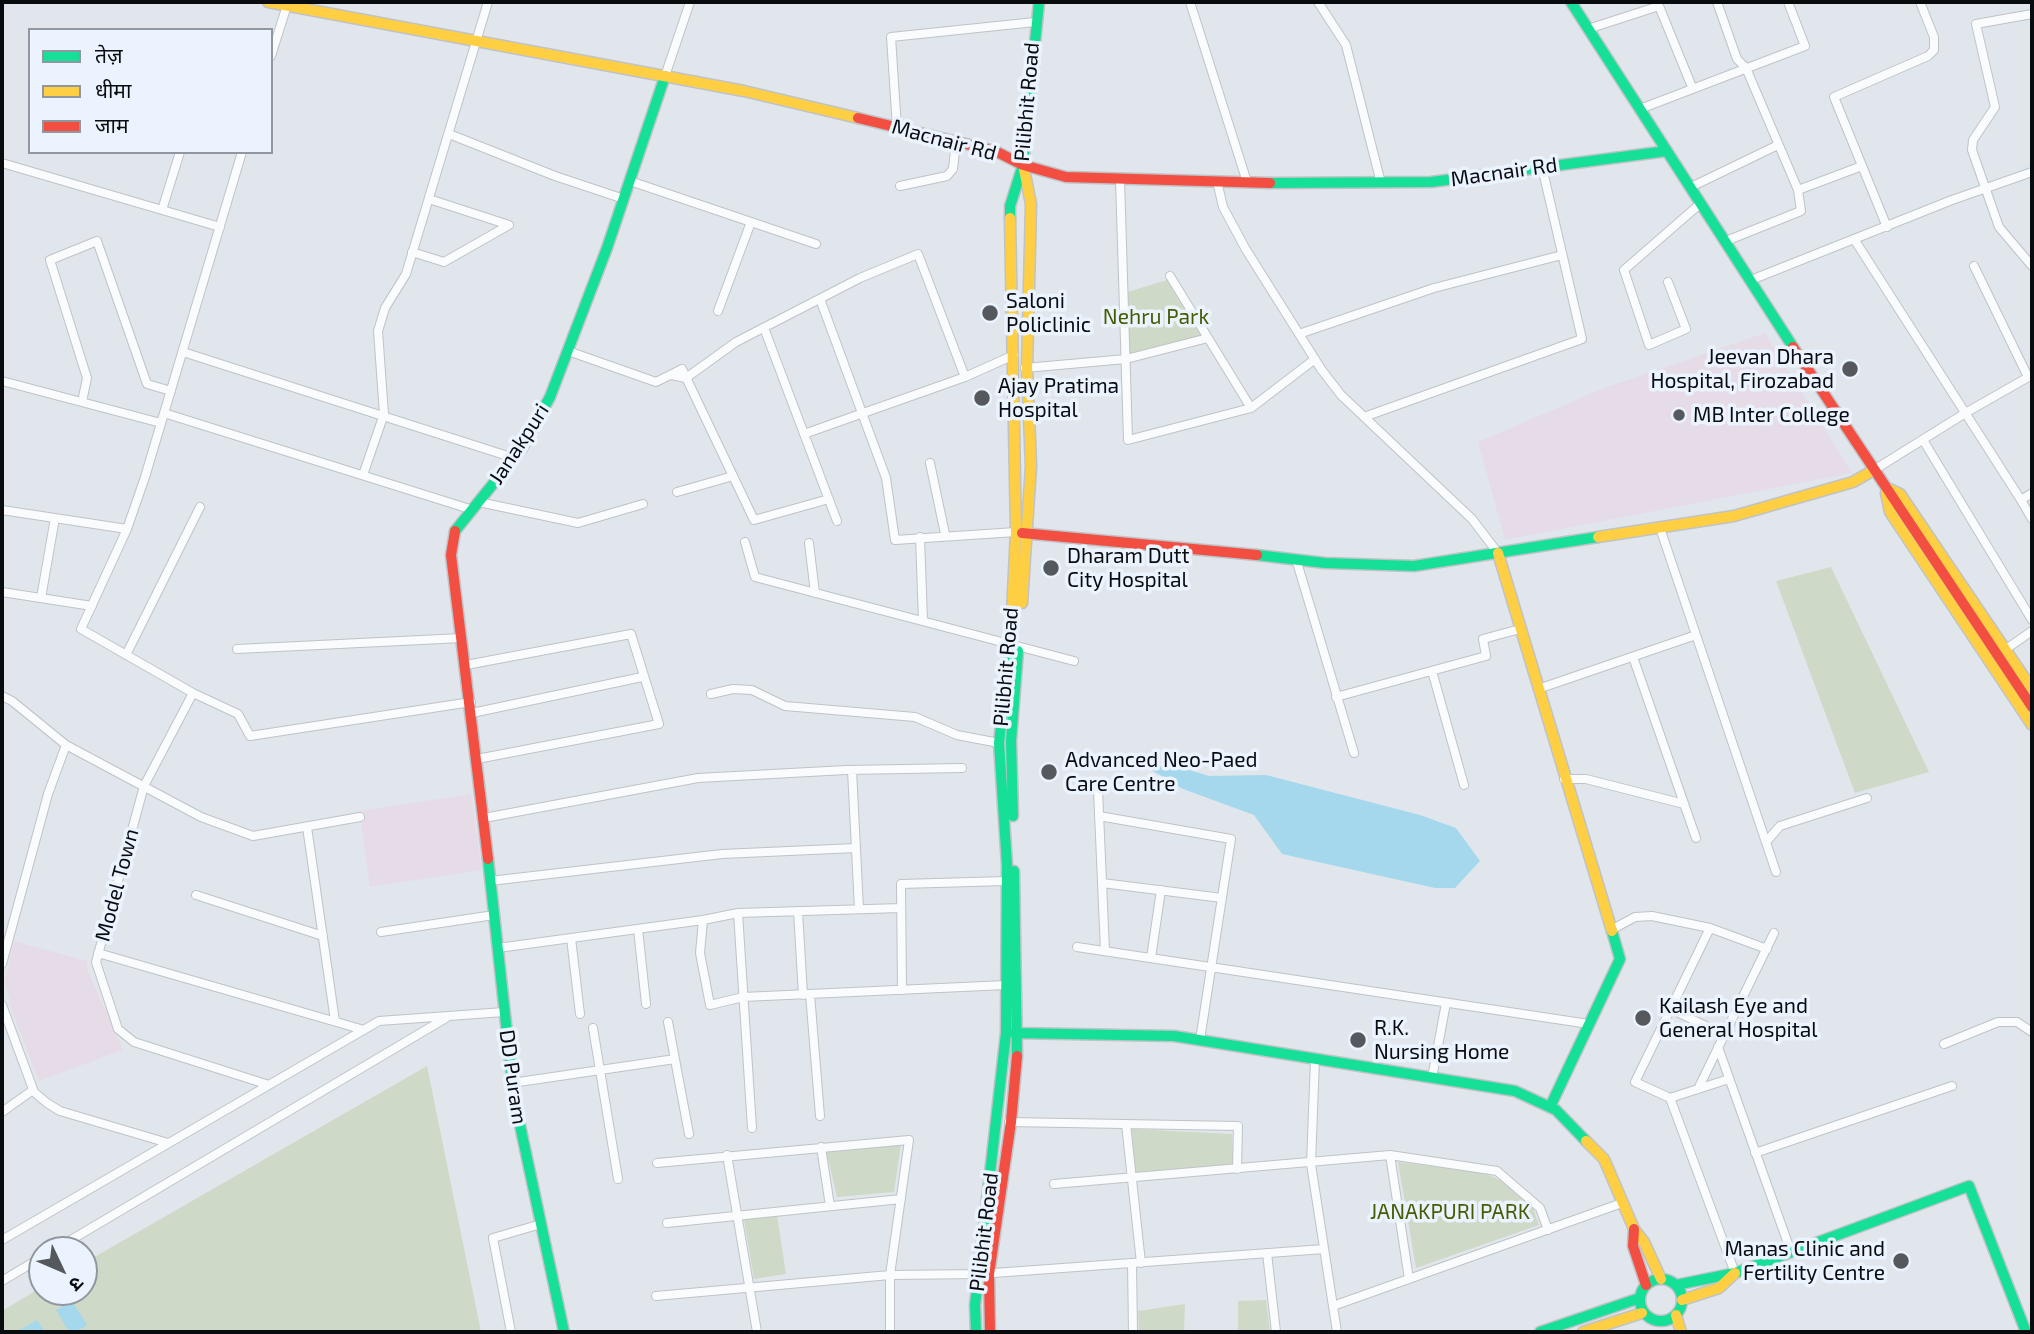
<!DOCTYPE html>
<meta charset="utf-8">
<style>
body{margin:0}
#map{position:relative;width:2034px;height:1334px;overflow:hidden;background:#e1e6ec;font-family:"Exo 2","Noto Sans Devanagari",sans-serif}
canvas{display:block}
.frame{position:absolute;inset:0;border:4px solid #090c0f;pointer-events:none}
.legend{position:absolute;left:28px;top:28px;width:245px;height:126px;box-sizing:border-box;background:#ebf4fe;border:2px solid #91979e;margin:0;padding:9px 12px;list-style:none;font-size:21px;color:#090c0f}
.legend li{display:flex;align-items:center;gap:14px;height:35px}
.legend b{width:35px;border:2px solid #91979e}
.north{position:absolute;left:28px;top:1236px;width:70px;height:70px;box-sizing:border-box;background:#ebf4fe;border:2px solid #91979e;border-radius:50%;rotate:134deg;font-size:19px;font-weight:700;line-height:28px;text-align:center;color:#090c0f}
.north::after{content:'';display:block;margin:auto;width:24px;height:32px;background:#55585c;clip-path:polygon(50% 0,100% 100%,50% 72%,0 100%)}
</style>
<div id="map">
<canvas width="2034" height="1334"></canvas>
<div class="frame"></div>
<ul class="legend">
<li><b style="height:9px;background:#16e098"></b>तेज़</li>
<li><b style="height:9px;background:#ffcf43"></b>धीमा</li>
<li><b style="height:9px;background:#f24e42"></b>जाम</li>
</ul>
<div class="north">उ</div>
</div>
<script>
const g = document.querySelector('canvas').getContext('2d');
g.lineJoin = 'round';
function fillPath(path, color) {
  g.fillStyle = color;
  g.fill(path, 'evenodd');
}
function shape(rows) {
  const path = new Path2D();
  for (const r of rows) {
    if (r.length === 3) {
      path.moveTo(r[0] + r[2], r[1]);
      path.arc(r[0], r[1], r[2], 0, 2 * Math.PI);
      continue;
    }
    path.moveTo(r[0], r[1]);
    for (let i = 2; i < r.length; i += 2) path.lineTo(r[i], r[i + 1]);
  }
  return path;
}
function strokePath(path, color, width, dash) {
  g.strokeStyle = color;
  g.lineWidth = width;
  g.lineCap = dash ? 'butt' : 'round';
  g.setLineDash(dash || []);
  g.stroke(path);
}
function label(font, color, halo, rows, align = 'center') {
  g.font = font + ' "Exo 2",sans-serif';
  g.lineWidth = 7;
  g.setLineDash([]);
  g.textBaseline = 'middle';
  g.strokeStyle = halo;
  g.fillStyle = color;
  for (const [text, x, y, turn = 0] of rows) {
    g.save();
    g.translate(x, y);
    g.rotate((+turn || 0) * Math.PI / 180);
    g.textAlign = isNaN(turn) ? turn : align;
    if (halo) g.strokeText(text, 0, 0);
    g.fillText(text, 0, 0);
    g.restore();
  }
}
fillPath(shape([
 [1765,333,1852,473,1505,540,1478,442,1604,388],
 [471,794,482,870,370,887,359,811],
 [14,941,87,961,87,969,123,1050,39,1081,12,1011,5,982]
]), '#e5dce8');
fillPath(shape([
 [1167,280,1201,336,1128,356,1128,292],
 [1831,567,1929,772,1855,793,1776,581],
 [427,1066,481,1332,2,1332,2,1311,42,1287,42,1292,84,1292,84,1263],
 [1132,1129,1232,1134,1233,1166,1135,1173],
 [901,1144,894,1192,837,1197,826,1150],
 [1398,1162,1484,1173,1500,1180,1533,1208,1539,1225,1416,1268],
 [777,1215,786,1274,754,1279,744,1220],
 [1266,1300,1270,1332,1238,1332,1238,1301],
 [1185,1304,1184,1332,1139,1332,1138,1311]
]), '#cfd9c8');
fillPath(shape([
 [1170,764,1209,776,1266,775,1420,815,1456,828,1480,861,1455,888,1435,888,1282,854,1254,815,1183,789,1150,769],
 [72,1301,87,1325,76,1332,69,1332,56,1310],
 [37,1320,45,1332,16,1332]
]), '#a5d8ec');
const street = shape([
 [1190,2,1247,182],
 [1318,2,1346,45,1381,183],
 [1717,2,1737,59,1746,68,1798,190,1801,211,1726,241],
 [2032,14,1976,24,1995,107,1973,140,1972,150,1999,227,2032,266],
 [1588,29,1659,6,1692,87],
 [271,56,288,2],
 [665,76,690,2],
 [1640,109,1805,46,1788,2],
 [897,128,891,37,1035,22],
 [449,134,555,176,624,199],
 [242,152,145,477,127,529,81,629,193,693,238,714,250,736,471,702],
 [2,163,220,227],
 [1120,180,1128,440,1251,408,1315,359],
 [630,181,816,244],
 [1217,181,1223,207,1245,248,1321,369,1341,395,1472,519,1498,553],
 [900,186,947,176,953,169,956,142],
 [1691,187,1778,145],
 [1798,190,1862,166],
 [162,210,180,152],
 [1887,227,1834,97,1928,56,1934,50,1934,37,1920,2],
 [1854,239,2021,500,2032,493],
 [412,252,444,262,509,225,429,199],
 [1974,266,2028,377],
 [1170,276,1251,408],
 [1751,280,1952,200,2032,172],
 [1668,282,1686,329,1649,345,1624,270,1701,203],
 [820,299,886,478,895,540,1016,532],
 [718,311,751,222],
 [764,328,837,521],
 [1299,334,1434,288,1562,255],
 [568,351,656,382,682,369,754,520,829,499],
 [183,352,514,458],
 [1025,368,1126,359,1208,338],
 [671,375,686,378,736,342,860,278,918,254,965,377],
 [2,381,161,423],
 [82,402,87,378,50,260,97,241,147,384,171,391],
 [164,413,473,510],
 [1364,417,1582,339,1542,167],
 [804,434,965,377,1014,355],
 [1923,440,2032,620],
 [930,463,945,534],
 [1874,470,1967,412,2032,375],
 [363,475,384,414,378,331,385,308,406,274,488,2],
 [677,492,733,476],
 [2021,500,2032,519],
 [479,502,578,523,643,504],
 [2,510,127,529],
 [1660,528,1776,872],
 [920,537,923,621],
 [745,542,755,577,1074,661],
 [809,543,815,593],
 [1296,559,1354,753],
 [2,592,92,606],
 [41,598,55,518],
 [237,649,462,638],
 [2006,649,2032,631],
 [126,655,200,507],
 [1633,657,1696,838],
 [466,665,631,634,659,724,477,759],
 [1432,671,1464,785],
 [1538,689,1696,635],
 [193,693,144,786,96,962,118,1029,134,1042,269,1085],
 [711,694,733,689,752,690,785,706,915,717,957,735,999,743],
 [2,696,12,701,66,745,201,817,253,836,360,817],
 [1336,697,1486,656,1483,639,1520,629],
 [472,713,642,677],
 [852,770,859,909],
 [1564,779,1586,779,1684,804],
 [1098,790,1105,951],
 [1099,816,1231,839,1200,1040],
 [484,818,698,778,846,770,962,768],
 [307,827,335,1021],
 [1766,842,1780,826,1867,798],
 [490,881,722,854,856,848],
 [1102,883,1222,898],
 [196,895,323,936],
 [901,908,738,913,703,920,700,953,710,1005,743,997,1006,985],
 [798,911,803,995],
 [738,913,752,1128],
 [1710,928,1635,1082,1670,1098,1735,1273],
 [638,929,646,1004],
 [1611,930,1635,917,1652,916,1710,928,1767,949],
 [381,932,494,915],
 [571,938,580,1014],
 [1077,947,1589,1024],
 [498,948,703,920],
 [98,953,364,1030],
 [1151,958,1161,890],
 [2,964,48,794,66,745],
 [902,990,901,884,1006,881],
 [810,994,820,1116],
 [2,1005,34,1092,47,1103,60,1111,168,1143],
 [1671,1009,1724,1035],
 [668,1022,689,1134],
 [593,1028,618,1179],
 [1944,1044,1998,1022,2017,1022,2032,1032],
 [1718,1047,1791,1252],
 [1315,1059,1311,1164,1337,1332],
 [1432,1078,1446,1003],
 [512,1083,675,1059],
 [1698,1089,1774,933],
 [1670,1098,1729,1079],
 [2,1112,33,1090],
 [1009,1122,1238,1126,1237,1169],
 [1126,1124,1141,1263],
 [821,1147,830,1206],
 [1755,1153,1952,1086],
 [727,1155,757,1332],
 [1390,1155,1409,1279],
 [657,1163,909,1140,890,1275,890,1332],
 [1054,1184,1390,1155,1497,1171,1540,1208,1548,1230],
 [667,1223,901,1199],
 [2,1240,379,1021,504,1012],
 [54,1250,446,1018],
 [1267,1253,1276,1332],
 [1132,1263,1133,1332],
 [2,1281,42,1257],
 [656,1296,890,1275,980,1274,1324,1249],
 [1333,1306,1622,1203],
 [511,1332,493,1238,541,1224]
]);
const fast = shape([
 [1571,2,1793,347],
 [1270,183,1431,182,1667,151],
 [1010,218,1010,206,1023,165,1039,2],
 [455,531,522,448,550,397,607,248,665,76],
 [1257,555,1325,563,1414,566,1598,537],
 [1013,816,1011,741,1018,651],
 [488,859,514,1097,564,1332],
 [1014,871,1017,1056],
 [1014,1033,1174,1036,1515,1091,1556,1110,1586,1141],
 [1550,1107,1620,959,1612,931],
 [1661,1300,21],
 [1676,1285,1735,1273,1969,1186,2026,1332],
 [976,1332,975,1305,1006,1033,1007,865,999,743,1011,632],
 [1540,1332,1640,1298]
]);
const slow = shape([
 [268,2,744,91,858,118],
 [1010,218,1016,532,1011,632],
 [1887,488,1900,494,2032,689],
 [1886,493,1890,512,2032,725],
 [1598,537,1734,516,1853,482,1874,470],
 [1498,553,1612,931],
 [1022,603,1031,466,1027,368,1031,204,1024,169],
 [1586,1141,1604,1159,1634,1229,1644,1242,1661,1279],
 [1682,1300,1719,1288,1735,1273],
 [1676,1315,1681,1332],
 [1583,1332,1642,1313]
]);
const jam = shape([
 [858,118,995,151,1023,165,1066,177,1270,183],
 [1793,347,2032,707],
 [455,531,451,555,488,859],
 [1022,533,1257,555],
 [1634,1229,1633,1246,1646,1285],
 [990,1332,989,1274,1011,1122,1017,1056]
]);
strokePath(street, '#bfc3c7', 10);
strokePath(fast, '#bfc3c7', 13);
strokePath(slow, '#bfc3c7', 13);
strokePath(jam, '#bfc3c7', 13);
strokePath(street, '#fafbfc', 8);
strokePath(fast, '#16e098', 10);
strokePath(slow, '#ffcf43', 10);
strokePath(jam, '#f24e42', 10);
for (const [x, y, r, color] of [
 [990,313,9,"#55585c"],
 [1850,369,9,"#55585c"],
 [982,398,9,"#55585c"],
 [1679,415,7,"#55585c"],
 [1051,568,9,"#55585c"],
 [1049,772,9,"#55585c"],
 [1643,1018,9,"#55585c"],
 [1358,1040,9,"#55585c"],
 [1901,1261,9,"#55585c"]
]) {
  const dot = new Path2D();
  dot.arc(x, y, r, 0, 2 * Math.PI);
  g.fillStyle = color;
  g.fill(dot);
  strokePath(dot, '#ebf4fe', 2.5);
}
label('21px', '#090c0f', '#ebf4fe', [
 ["Pilibhit Road",1027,102,-85],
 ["Macnair Rd",944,140,15],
 ["Macnair Rd",1504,172,-8],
 ["Janakpuri",519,444,-57],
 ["Pilibhit Road",1006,667,-85],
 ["Model Town",117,885,-75],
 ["DD Puram",513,1077,82],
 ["Pilibhit Road",984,1232,-83]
]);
label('21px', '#090c0f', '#ebf4fe', [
 ["Saloni",1006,301],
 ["Policlinic",1006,325],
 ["Jeevan Dhara",1834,357,"right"],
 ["Hospital, Firozabad",1834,381,"right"],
 ["Ajay Pratima",998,386],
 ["Hospital",998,410],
 ["MB Inter College",1693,415],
 ["Dharam Dutt",1067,556],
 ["City Hospital",1067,580],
 ["Advanced Neo-Paed",1065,760],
 ["Care Centre",1065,784],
 ["Kailash Eye and",1659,1006],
 ["General Hospital",1659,1030],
 ["R.K.",1374,1028],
 ["Nursing Home",1374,1052],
 ["Manas Clinic and",1885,1249,"right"],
 ["Fertility Centre",1885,1273,"right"]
], 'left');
label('21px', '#465c02', '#ebf4fe', [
 ["Nehru Park",1156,317],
 ["JANAKPURI PARK",1450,1212]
]);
</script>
